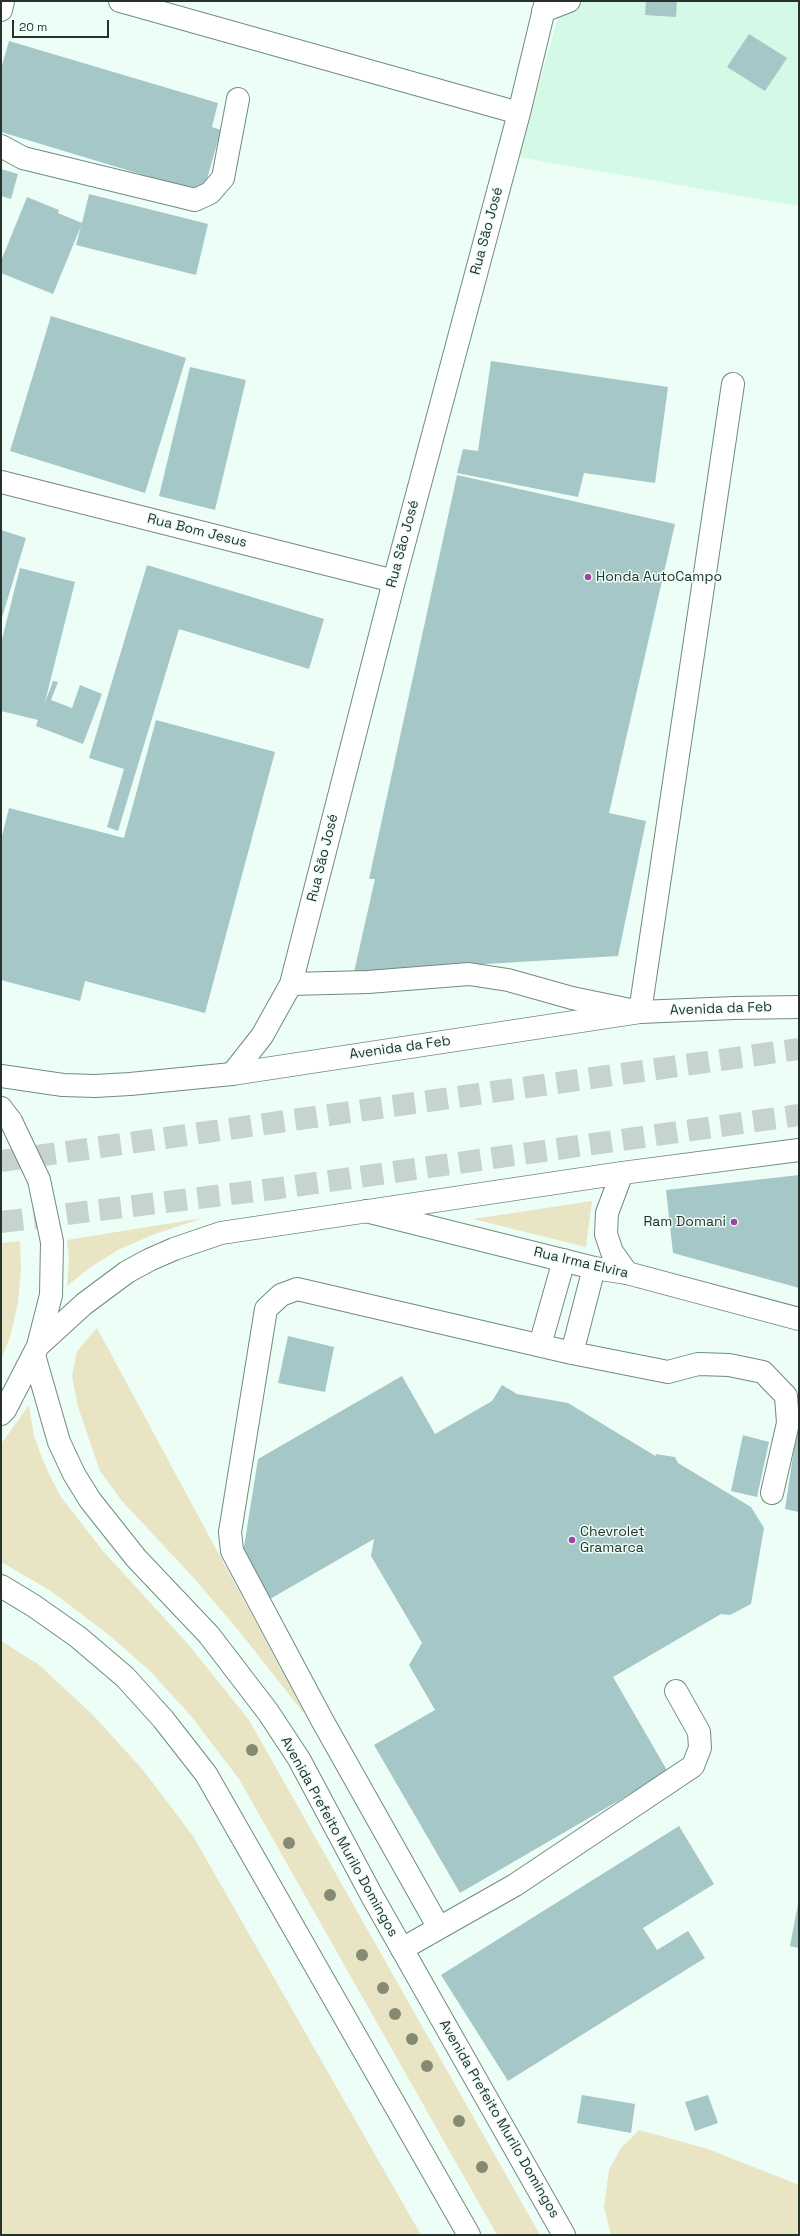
<!DOCTYPE html>
<meta charset="utf-8">
<style>
body{margin:0}
#map{position:relative;width:800px;height:2236px;overflow:hidden;background:#edfef6;font-family:"Space Grotesk",sans-serif}
canvas{display:block}
.frame{position:absolute;inset:0;border:2px solid #27322d;pointer-events:none}
.scale{position:absolute;left:12px;top:20px;width:97px;height:18px;box-sizing:border-box;border:2px solid #27322d;border-top:0;padding-left:5px;font-size:12px;line-height:14px;white-space:nowrap;color:#27322d;-webkit-text-stroke:3px #edfef6;paint-order:stroke}
</style>
<div id="map">
<canvas width="800" height="2236"></canvas>
<div class="frame"></div>
<div class="scale">20 m</div>
</div>
<script>
const g = document.querySelector('canvas').getContext('2d');
g.lineJoin = 'round';
function fillPath(path, color) {
  g.fillStyle = color;
  g.fill(path, 'evenodd');
}
function shape(rows) {
  const path = new Path2D();
  for (const r of rows) {
    path.moveTo(r[0], r[1]);
    for (let i = 2; i < r.length; i += 2) path.lineTo(r[i], r[i + 1]);
  }
  return path;
}
function strokePath(path, color, width, dash) {
  g.strokeStyle = color;
  g.lineWidth = width;
  g.lineCap = dash ? 'butt' : 'round';
  g.setLineDash(dash || []);
  g.stroke(path);
}
function label(font, color, halo, rows, align = 'center') {
  g.font = font + ' "Space Grotesk",sans-serif';
  g.lineWidth = 3;
  g.setLineDash([]);
  g.textBaseline = 'middle';
  g.strokeStyle = halo;
  g.fillStyle = color;
  for (const [text, x, y, turn = 0] of rows) {
    g.save();
    g.translate(x, y);
    g.rotate((+turn || 0) * Math.PI / 180);
    g.textAlign = isNaN(turn) ? turn : align;
    if (halo) g.strokeText(text, 0, 0);
    g.fillText(text, 0, 0);
    g.restore();
  }
}
fillPath(shape([
 [563,1,799,1,799,206,518,157]
]), '#d4f9e7');
fillPath(shape([
 [592,1201,586,1247,473,1219],
 [203,1218,152,1235,118,1250,92,1266,67,1286,69,1260,67,1240],
 [20,1241,21,1268,18,1303,10,1337,1,1360,1,1243],
 [97,1328,306,1716,239,1631,192,1576,122,1501,100,1471,78,1407,72,1376,77,1351],
 [29,1405,34,1436,39,1450,49,1474,61,1497,103,1551,188,1644,249,1720,540,2235,497,2235,239,1779,191,1716,151,1672,109,1635,51,1591,1,1562,1,1444],
 [1,1641,38,1664,92,1714,143,1770,193,1836,421,2235,1,2235],
 [639,2130,708,2149,799,2185,799,2235,611,2235,604,2207,609,2170,621,2148]
]), '#e8e4c4');
fillPath(shape([
 [646,1,677,1,676,17,645,15],
 [749,34,787,58,765,91,727,67],
 [9,41,218,103,212,127,221,130,203,193,1,132,1,69],
 [1,169,18,174,11,199,1,196],
 [89,194,208,224,196,275,76,245,81,226,53,294,1,273,1,261,27,197,59,210,58,213,82,223],
 [51,316,186,358,145,493,10,451],
 [491,361,668,387,655,483,584,473,578,497,457,473,463,449,478,451],
 [190,367,246,380,215,510,159,496],
 [457,475,675,524,609,813,646,821,618,956,354,972,375,879,369,879],
 [1,530,26,538,1,621],
 [147,565,324,619,309,669,179,629,118,831,107,827,124,769,89,758],
 [20,568,75,582,45,702,53,681,58,682,51,700,72,708,80,685,102,694,83,744,36,726,38,720,1,711,1,643],
 [156,720,275,752,205,1013,85,981,80,1001,1,980,1,840,9,808,124,838],
 [799,1175,799,1288,673,1253,666,1190],
 [288,1336,334,1347,325,1392,278,1383],
 [402,1376,435,1434,492,1401,502,1385,517,1394,568,1403,657,1457,655,1454,675,1457,678,1463,751,1507,764,1528,751,1604,730,1615,721,1614,613,1677,668,1772,460,1893,374,1745,435,1710,409,1665,422,1643,371,1556,374,1539,270,1599,243,1553,258,1459],
 [798,1422,799,1422,799,1512,785,1509],
 [743,1435,769,1442,757,1497,731,1491],
 [679,1826,714,1884,643,1928,657,1950,688,1931,705,1958,508,2081,441,1975],
 [798,1904,799,1904,799,1948,790,1946],
 [582,2095,635,2104,631,2133,577,2123],
 [708,2095,718,2123,695,2131,685,2102]
]), '#a6c7c7');
strokePath(shape([
 [1,1161,799,1049],
 [1,1222,273,1189,799,1115]
]), '#c5d5ce', 22, [22, 11]);
const minor = shape([
 [120,1,519,113],
 [1,10,3,1],
 [543,11,569,1],
 [1,146,23,158,195,200,210,193,223,178,238,99],
 [1,482,394,581],
 [291,984,368,982,469,974,508,980,572,998,640,1012,733,384],
 [232,1074,262,1036,291,984,394,581,519,113,546,1],
 [366,1211,594,1268,627,1273,799,1319],
 [540,1345,564,1260],
 [572,1353,594,1268],
 [676,1691,699,1732,700,1748,693,1766,515,1885,439,1928,322,1720,232,1551,230,1532,266,1309,281,1295,297,1289,572,1353,668,1372,698,1364,729,1365,763,1372,786,1396,788,1423,772,1493],
 [402,1949,439,1928]
]);
const major = shape([
 [1,1076,63,1085,95,1086,130,1084,232,1074,640,1012,734,1008,799,1007],
 [1,1108,11,1121],
 [622,1173,607,1213,606,1234,612,1252,627,1273],
 [38,1346,84,1304,127,1272,149,1260,174,1249,221,1233,622,1173,799,1150],
 [34,1355,59,1442,74,1474,90,1500,136,1558,209,1635,268,1712,299,1759,372,1896,564,2235],
 [1,1414,5,1410,38,1346,51,1295,52,1242],
 [1,1586,34,1606,78,1637,125,1677,163,1719,206,1774,469,2235]
]);
strokePath(minor, '#718b7f', 24);
strokePath(major, '#718b7f', 24);
strokePath(minor, '#fff', 22);
strokePath(major, '#fff', 22);
const majorBridge = shape([
 [11,1121,39,1180,52,1242]
]);
strokePath(majorBridge, '#718b7f', 24, []);
strokePath(majorBridge, '#fff', 22);
g.fillStyle = '#868a72';
for (const [x, y] of [
 [252,1750],
 [289,1843],
 [330,1895],
 [362,1955],
 [383,1988],
 [395,2014],
 [412,2039],
 [427,2066],
 [459,2121],
 [482,2167]
]) {
  g.beginPath();
  g.arc(x, y, 6, 0, 2 * Math.PI);
  g.fill();
}
for (const [x, y, r, color] of [
 [588,577,4,"#a241a9"],
 [734,1222,4,"#a241a9"],
 [572,1540,4,"#a241a9"]
]) {
  const dot = new Path2D();
  dot.arc(x, y, r, 0, 2 * Math.PI);
  g.fillStyle = color;
  g.fill(dot);
  strokePath(dot, '#edfef6', 1.5);
}
label('14px', '#27322d', '#edfef6', [
 ["Rua São José",487,231,-75],
 ["Rua Bom Jesus",197,531,14],
 ["Rua São José",403,544,-75],
 ["Rua São José",323,858,-76],
 ["Avenida da Feb",721,1009,-2],
 ["Avenida da Feb",400,1048,-8],
 ["Rua Irma Elvira",581,1263,13],
 ["Avenida Prefeito Murilo Domingos",339,1837,61],
 ["Avenida Prefeito Murilo Domingos",499,2119,60]
]);
label('14px', '#27322d', '#edfef6', [
 ["Honda AutoCampo",596,577],
 ["Ram Domani",726,1222,"right"],
 ["Chevrolet",580,1532],
 ["Gramarca",580,1548]
], 'left');
</script>
